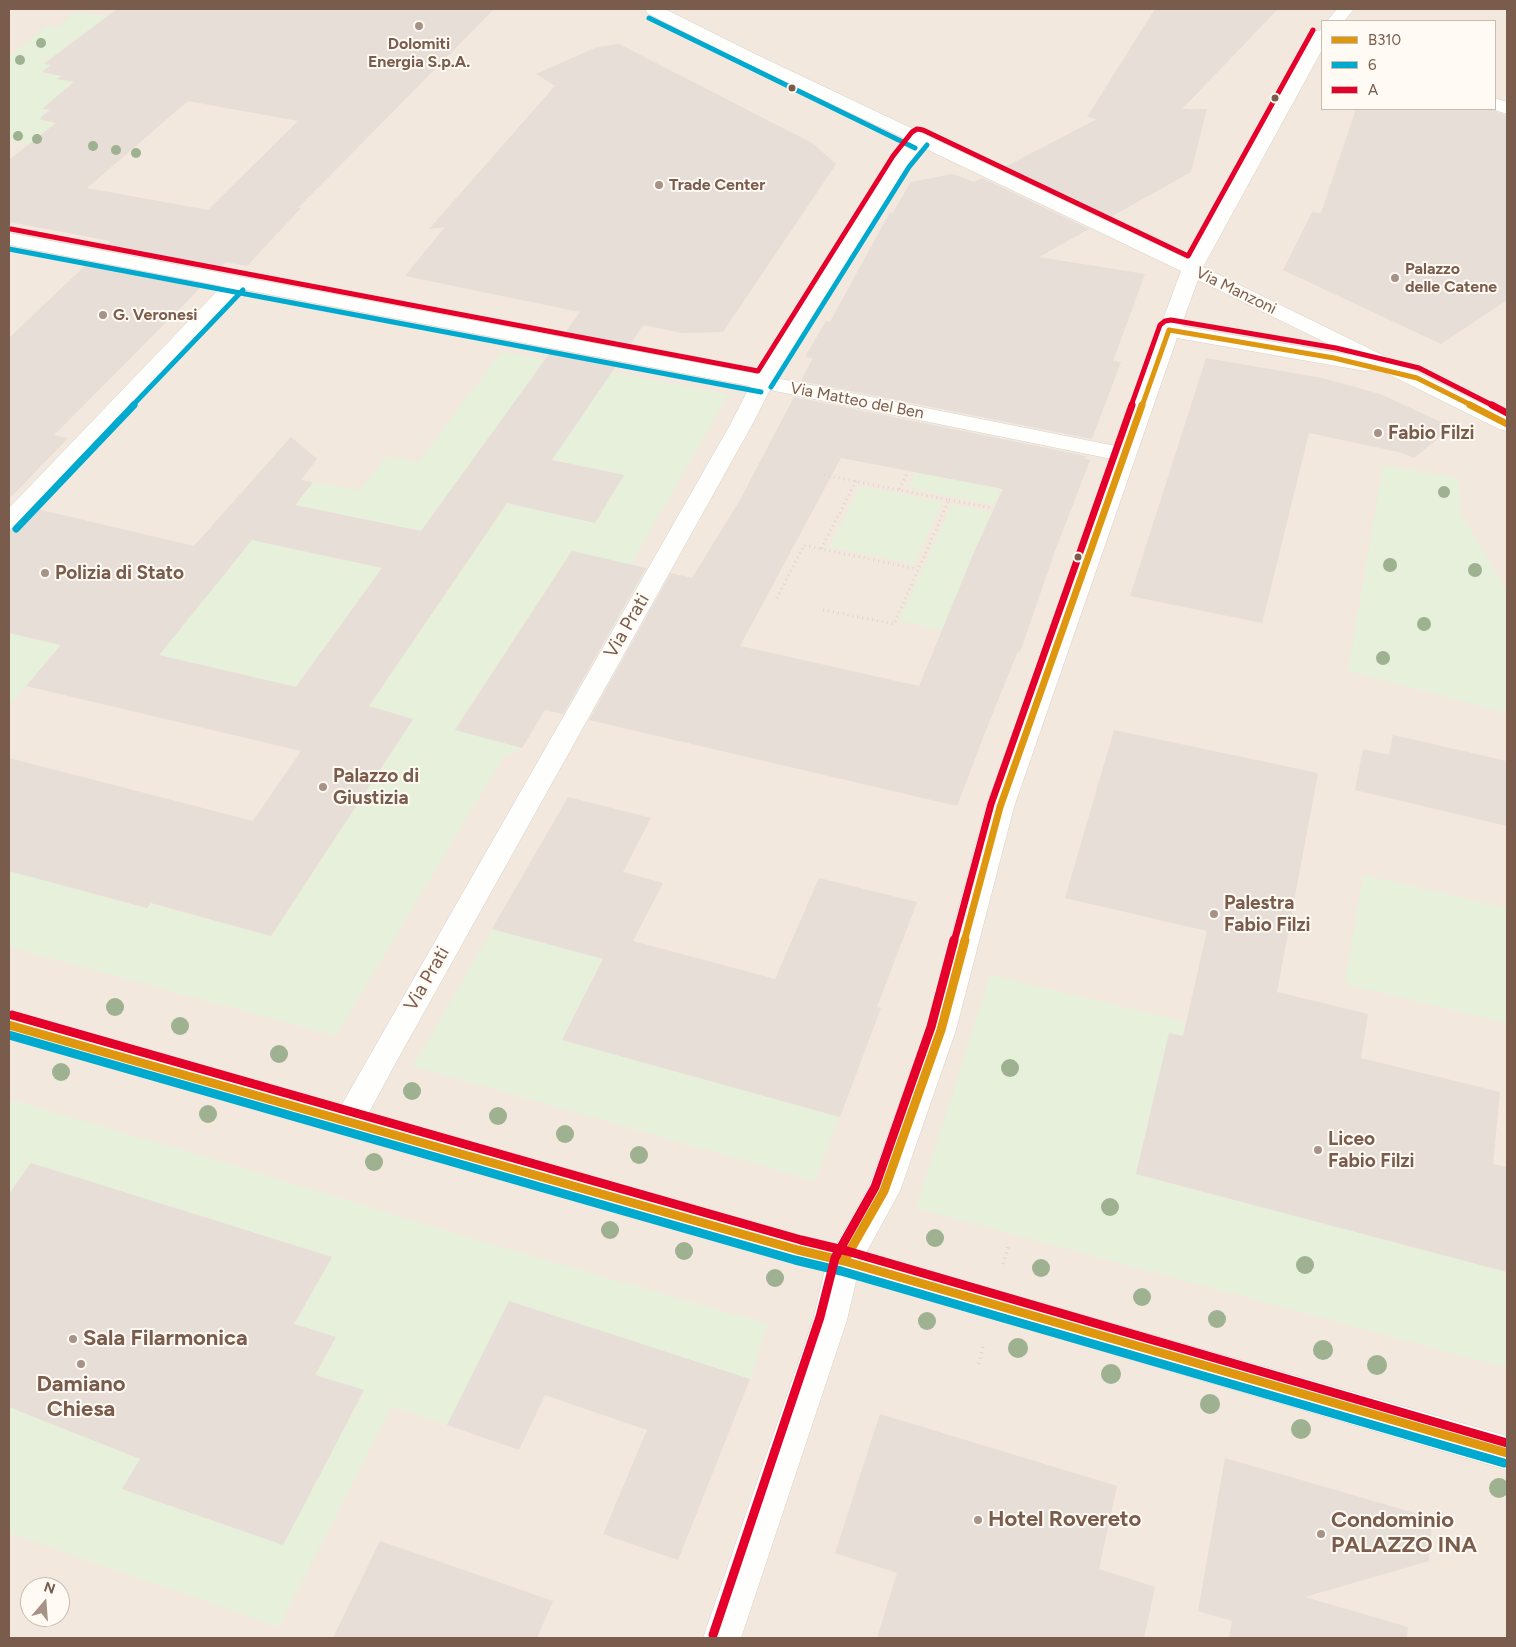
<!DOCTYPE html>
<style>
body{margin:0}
#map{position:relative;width:1516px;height:1647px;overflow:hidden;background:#f9f5f0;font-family:Figtree,sans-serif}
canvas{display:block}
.frame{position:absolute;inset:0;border:10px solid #7a5c4d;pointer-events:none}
.legend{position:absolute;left:1321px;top:20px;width:175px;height:90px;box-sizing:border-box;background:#fffaf3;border:1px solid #cabbb1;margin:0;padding:6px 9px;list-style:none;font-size:15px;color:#7a5c4d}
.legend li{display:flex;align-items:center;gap:10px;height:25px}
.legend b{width:25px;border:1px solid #cabbb1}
.north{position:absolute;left:20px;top:1577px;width:50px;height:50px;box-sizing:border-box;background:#fffaf3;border:1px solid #cabbb1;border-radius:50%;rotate:18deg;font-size:14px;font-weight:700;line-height:20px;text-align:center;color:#7a5c4d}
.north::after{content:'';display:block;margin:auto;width:18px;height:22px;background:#a69286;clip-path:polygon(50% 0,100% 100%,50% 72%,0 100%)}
</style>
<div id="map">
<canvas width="1516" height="1647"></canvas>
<div class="frame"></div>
<ul class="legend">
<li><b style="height:6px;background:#de970f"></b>B310</li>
<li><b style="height:6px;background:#00a9ce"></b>6</li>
<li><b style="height:6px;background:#e4002b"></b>A</li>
</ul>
<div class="north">N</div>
</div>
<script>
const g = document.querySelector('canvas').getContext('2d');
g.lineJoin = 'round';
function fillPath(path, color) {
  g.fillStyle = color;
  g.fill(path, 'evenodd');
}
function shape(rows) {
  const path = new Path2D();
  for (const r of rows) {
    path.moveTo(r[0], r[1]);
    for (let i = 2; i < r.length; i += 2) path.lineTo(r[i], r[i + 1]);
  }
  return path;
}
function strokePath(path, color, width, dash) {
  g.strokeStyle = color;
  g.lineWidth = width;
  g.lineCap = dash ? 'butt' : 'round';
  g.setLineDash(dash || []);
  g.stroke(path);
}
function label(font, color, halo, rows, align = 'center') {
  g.font = font + ' Figtree,sans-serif';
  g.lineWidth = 4;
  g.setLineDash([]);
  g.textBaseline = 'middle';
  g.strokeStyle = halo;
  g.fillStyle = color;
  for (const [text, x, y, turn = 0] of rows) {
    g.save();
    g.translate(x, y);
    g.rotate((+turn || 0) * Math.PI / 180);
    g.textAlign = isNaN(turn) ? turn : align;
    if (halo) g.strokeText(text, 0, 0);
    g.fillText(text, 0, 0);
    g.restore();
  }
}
fillPath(shape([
 [9,9,1507,9,1507,1638,9,1638],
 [1322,21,1495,21,1495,109,1322,109],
 [30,1587,60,1587,60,1617,30,1617]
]), '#f2e8de');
fillPath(shape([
 [76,12,172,25,91,34,84,33,67,46,73,47,69,50,63,49,44,63,51,65,62,76,58,79,95,86,68,95,60,94,42,108,50,110,39,119,56,123,51,127,49,147,9,140,9,57,46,26,57,28],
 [501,352,729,394,637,553,632,565,572,551,455,729,522,748,504,756,336,1036,9,947,9,866,14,867,12,872,147,908,151,903,271,936,413,720,369,706,495,521,439,508,421,531,295,505,313,482,360,490,386,456,418,462],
 [552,460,624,475,595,523,451,490],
 [1383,465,1459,478,1461,514,1507,590,1507,713,1348,671],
 [916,472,1001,489,994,505,908,488],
 [860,486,943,502,914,564,829,547],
 [952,504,992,512,942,630,899,621],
 [252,540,382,568,296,687,159,655],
 [9,633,61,645,9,706],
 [1363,875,1507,908,1507,1023,1345,984],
 [624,921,562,1040,839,1117,815,1181,413,1066,492,929,566,949],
 [990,975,1295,1048,1273,1058,1169,1033,1136,1174,1507,1272,1507,1368,916,1208],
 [9,1099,220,1161,473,1239,768,1324,750,1379,509,1301,447,1425,392,1406,279,1627,9,1533,9,1407,81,1435,203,1352,123,1489,283,1545,364,1391,315,1375,336,1337,294,1324,331,1257,31,1163,9,1194]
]), '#e7f0db');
fillPath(shape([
 [117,9,494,9,298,208,301,208,247,266,226,262,218,270,103,249,111,241,9,222,9,160,56,123,39,119,50,110,42,109,74,82,57,79,62,76,42,72,51,65,44,64],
 [188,101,298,121,208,210,87,188],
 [1155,9,1278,9,1182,109,1207,109,1191,172,1107,219,1001,169,1097,119,1087,117],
 [619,44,812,143,836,164,723,332,682,333,643,325,628,348,563,336,580,312,405,276,445,227,429,229,555,86,536,74,597,47],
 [1356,109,1490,109,1507,116,1507,300,1441,344,1283,270,1312,212,1321,213],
 [953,174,974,182,982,178,1089,229,1039,257,1145,274,1113,361,1121,362,1092,439,801,381,813,358,805,357,826,321,830,322,890,212,892,214,911,182],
 [89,262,204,284,54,435,68,438,9,499,9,338],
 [552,350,618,363,552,460,624,475,595,523,507,503,369,706,413,719,271,936,151,903,147,908,9,871,9,758,253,821,301,751,26,686,61,645,9,633,9,531,18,528,37,509,194,546,291,437,317,459,301,480,313,482,295,505,421,531],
 [252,540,382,568,296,687,159,655],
 [1206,358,1322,378,1380,394,1452,427,1414,458,1399,452,1309,433,1262,623,1130,596],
 [794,397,1086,456,1084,459,1090,460,1055,551,1020,652,1018,651,988,725,957,806,589,720,671,573,692,578,740,500],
 [841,458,1003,489,975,550,919,686,740,646],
 [572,551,646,568,563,714,545,710,522,748,455,730],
 [1114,730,1318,773,1277,992,1368,1014,1361,1058,1500,1092,1493,1164,1507,1167,1507,1272,1136,1174,1169,1033,1183,1036,1207,931,1065,898],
 [1393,735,1507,761,1507,826,1355,790,1363,749,1389,755],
 [568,797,651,818,623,872,663,883,633,941,775,979,819,878,917,902,877,1007,881,1008,840,1117,562,1040,603,959,492,929],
 [31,1163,332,1257,294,1324,336,1337,315,1375,364,1390,283,1545,122,1489,140,1459,9,1407,9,1194],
 [509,1301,750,1379,678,1560,603,1534,647,1430,545,1395,519,1450,447,1425],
 [880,1414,1117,1486,1099,1569,1155,1587,1144,1638,877,1638,897,1573,835,1553],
 [1225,1458,1432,1518,1429,1561,1305,1597,1408,1627,1407,1638,1229,1638,1232,1621,1198,1611],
 [380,1541,553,1601,537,1638,333,1638]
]), '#e6ded7');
const street = shape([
 [645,9,665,9,753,53,1187,259,1313,35,1316,31,1322,30,1322,50,1203,267,1507,416,1507,431,1499,429,1374,367,1373,370,1365,371,1177,338,1014,807,956,1030,900,1191,860,1264,847,1320,741,1638,703,1638,813,1320,827,1261,869,1187,926,1030,986,807,1112,459,770,390,752,425,394,1066,359,1131,348,1135,337,1131,332,1122,337,1113,730,425,750,386,241,289,17,527,9,529,9,508,222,286,9,245,9,233,757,374,892,161,908,140,741,61,647,13,645,9],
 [922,147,1181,271,1116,446,776,378,909,163,922,147],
 [1198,280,1351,355,1181,326,1198,280],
 [1337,9,1354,9,1344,21,1327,21,1337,9],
 [1495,98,1507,102,1507,114,1492,109,1495,109,1495,98]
]);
const secondary = shape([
 [9,1013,798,1236,844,1247,1507,1436,1507,1470,844,1275,798,1264,9,1037,9,1013]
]);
strokePath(street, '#d7d1cb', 1);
strokePath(secondary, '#d9d2cb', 1);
strokePath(shape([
 [824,475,899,490],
 [856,481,821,549,917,569],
 [949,500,993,508],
 [777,598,804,545,821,549],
 [823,610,894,624,949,500,899,490,908,471]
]), '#dcd5d0', 3, [1, 4]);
strokePath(shape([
 [1003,1264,1009,1243],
 [979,1364,983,1345]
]), '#dcd5d0', 4, [1, 4.5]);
fillPath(street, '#fefefd');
fillPath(secondary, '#fefefd');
strokePath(shape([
 [1169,330,1334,358,1417,378,1473,406],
 [1142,406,1169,330]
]), '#de970f', 5);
strokePath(shape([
 [1470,405,1507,424],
 [964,942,1000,807,1142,405]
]), '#de970f', 7);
strokePath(shape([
 [9,1025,798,1250,844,1261,1507,1453],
 [844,1261,884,1191,941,1030,965,940]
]), '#de970f', 9);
strokePath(shape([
 [649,18,915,148],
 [9,249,761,392],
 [771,387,909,167,927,145],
 [132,406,243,290]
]), '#00a9ce', 5);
strokePath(shape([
 [16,529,134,405]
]), '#00a9ce', 7);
strokePath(shape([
 [9,1035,795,1260,841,1271,1504,1463]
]), '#00a9ce', 9);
strokePath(shape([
 [11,229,758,371,893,156,912,132,917,129,923,130,1188,256,1313,30],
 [1131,406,1160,325,1165,321,1171,320,1336,348,1419,368,1494,406]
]), '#e4002b', 5);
strokePath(shape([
 [1492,405,1507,413],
 [954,942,991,804,1132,405]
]), '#e4002b', 7);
strokePath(shape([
 [12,1015,801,1240,847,1251,1507,1443],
 [713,1635,820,1317,835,1258,875,1187,931,1027,954,940]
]), '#e4002b', 9);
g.fillStyle = '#9eb190';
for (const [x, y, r] of [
 [41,43,5],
 [20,60,5],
 [18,136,5],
 [37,139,5],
 [93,146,5],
 [116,150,5],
 [136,153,5],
 [1444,492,6],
 [1390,565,7],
 [1475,570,7],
 [1424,624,7],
 [1383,658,7],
 [115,1007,9],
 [180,1026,9],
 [279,1054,9],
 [1010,1068,9],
 [61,1072,9],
 [412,1091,9],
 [208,1114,9],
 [498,1116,9],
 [565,1134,9],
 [639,1155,9],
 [374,1162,9],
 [1110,1207,9],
 [610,1230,9],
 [935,1238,9],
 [684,1251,9],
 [1305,1265,9],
 [1041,1268,9],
 [775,1278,9],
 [1142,1297,9],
 [1217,1319,9],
 [927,1321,9],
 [1018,1348,10],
 [1323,1350,10],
 [1377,1365,10],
 [1111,1374,10],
 [1210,1404,10],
 [1301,1429,10],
 [1499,1488,10]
]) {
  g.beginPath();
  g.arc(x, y, r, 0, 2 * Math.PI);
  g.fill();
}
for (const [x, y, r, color] of [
 [419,26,5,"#a69286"],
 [792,88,4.5,"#7a5c4d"],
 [1275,98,4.5,"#7a5c4d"],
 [659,185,5,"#a69286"],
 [1395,278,5,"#a69286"],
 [103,315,5,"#a69286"],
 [1378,433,5,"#a69286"],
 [1078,557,4.5,"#7a5c4d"],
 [45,573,5,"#a69286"],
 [323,787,5,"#a69286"],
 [1214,914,5,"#a69286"],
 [1318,1150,5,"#a69286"],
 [73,1339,5,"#a69286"],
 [81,1364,5,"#a69286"],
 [978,1520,5,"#a69286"],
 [1321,1534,5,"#a69286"]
]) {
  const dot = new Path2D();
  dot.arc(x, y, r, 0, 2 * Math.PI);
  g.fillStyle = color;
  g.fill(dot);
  strokePath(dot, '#fffaf3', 2);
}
label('bold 16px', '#7a5c4d', '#fffaf3', [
 ["Dolomiti",419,44,"center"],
 ["Energia S.p.A.",419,62,"center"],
 ["Trade Center",669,185],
 ["Palazzo",1405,269],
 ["delle Catene",1405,287],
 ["G. Veronesi",113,315]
], 'left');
label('16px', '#7a5c4d', '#fffaf3', [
 ["Via Manzoni",1236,291,26],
 ["Via Matteo del Ben",857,401,11]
]);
label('bold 19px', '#7a5c4d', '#fffaf3', [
 ["Fabio Filzi",1388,433],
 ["Polizia di Stato",55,573],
 ["Palazzo di",333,776],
 ["Giustizia",333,798],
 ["Palestra",1224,903],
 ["Fabio Filzi",1224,925],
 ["Liceo",1328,1139],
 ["Fabio Filzi",1328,1161]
], 'left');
label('19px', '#7a5c4d', '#fffaf3', [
 ["Via Prati",627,626,-60],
 ["Via Prati",427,979,-60]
]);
label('bold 22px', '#7a5c4d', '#fffaf3', [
 ["Sala Filarmonica",83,1339],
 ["Damiano",81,1385,"center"],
 ["Chiesa",81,1410,"center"],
 ["Hotel Rovereto",988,1520],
 ["Condominio",1331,1521],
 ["PALAZZO INA",1331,1546]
], 'left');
</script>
